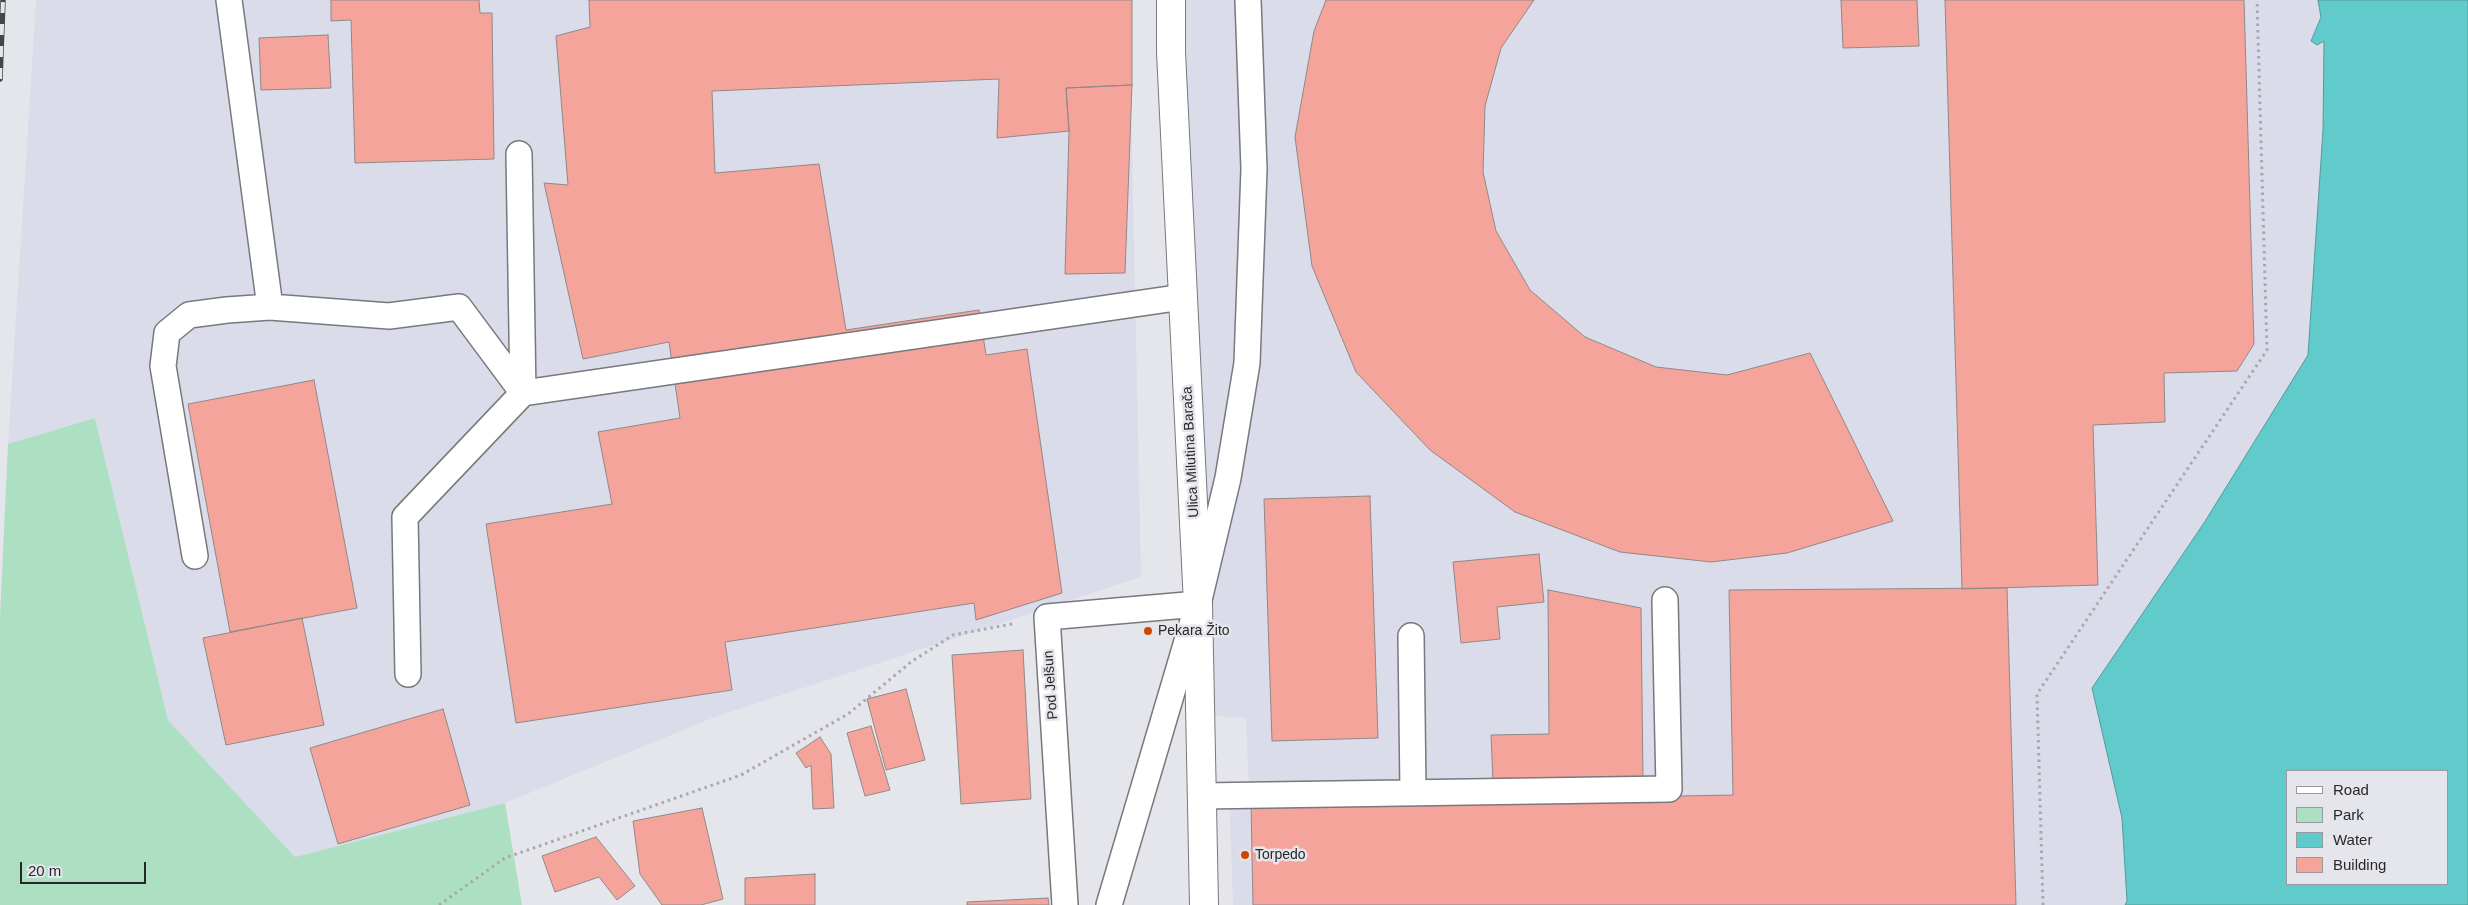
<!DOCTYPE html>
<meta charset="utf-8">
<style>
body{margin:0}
#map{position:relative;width:2468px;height:905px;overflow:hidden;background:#e5e6eb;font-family:Arial,sans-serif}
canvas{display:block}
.legend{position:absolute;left:2286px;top:770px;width:162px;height:115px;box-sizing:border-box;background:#e5e6eb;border:1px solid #999a9e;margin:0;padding:6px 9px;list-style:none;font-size:15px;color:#28282a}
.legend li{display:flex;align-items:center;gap:10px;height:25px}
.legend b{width:25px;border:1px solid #999a9e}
.scale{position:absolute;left:20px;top:862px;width:126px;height:22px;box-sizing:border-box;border:2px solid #28282a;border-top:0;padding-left:6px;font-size:15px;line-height:18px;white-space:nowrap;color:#28282a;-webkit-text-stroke:4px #e5e6eb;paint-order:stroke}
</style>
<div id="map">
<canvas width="2468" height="905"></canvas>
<ul class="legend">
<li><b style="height:6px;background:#fff"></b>Road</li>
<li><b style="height:14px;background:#ade0c2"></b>Park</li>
<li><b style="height:14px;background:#61cbcb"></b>Water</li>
<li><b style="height:14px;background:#f5a49c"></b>Building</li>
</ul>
<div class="scale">20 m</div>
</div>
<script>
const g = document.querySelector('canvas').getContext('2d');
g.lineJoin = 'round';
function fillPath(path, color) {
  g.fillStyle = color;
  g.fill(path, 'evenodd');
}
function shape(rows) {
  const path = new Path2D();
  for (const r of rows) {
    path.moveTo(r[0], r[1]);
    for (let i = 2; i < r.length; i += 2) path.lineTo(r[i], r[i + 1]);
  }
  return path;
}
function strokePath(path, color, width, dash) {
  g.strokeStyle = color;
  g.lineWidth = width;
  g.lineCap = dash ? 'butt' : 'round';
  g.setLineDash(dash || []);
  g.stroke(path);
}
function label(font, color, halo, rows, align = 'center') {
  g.font = font + ' Arial,sans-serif';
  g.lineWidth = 5;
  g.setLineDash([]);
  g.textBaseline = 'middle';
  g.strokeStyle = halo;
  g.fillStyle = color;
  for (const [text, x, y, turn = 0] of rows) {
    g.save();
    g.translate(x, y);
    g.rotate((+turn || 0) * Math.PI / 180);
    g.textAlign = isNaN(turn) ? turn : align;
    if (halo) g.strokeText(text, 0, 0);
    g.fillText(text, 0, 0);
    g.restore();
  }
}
fillPath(shape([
 [36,0,1129,0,1141,577,715,717,505,803,295,857,168,720,95,418,8,444],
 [1184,0,2318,0,2321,17,2311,40,2324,40,2323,130,2308,355,2204,523,2092,688,2122,818,2127,901,2125,905,1233,905,1229,791,1249,789,1246,718,1200,715,1194,266]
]), '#dbdce9');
fillPath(shape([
 [95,418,168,720,295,857,505,803,522,905,0,905,0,617,8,444]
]), '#ade0c2');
const water = shape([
 [2318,0,2468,0,2468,905,2125,905,2127,901,2122,818,2092,688,2204,523,2308,355,2323,130,2324,41,2317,45,2311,41,2321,17,2318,0],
 [2287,771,2447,771,2447,884,2287,884,2287,771]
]);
fillPath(water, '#61cbcb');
strokePath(water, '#509a9b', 1);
const building = shape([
 [331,0,479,0,480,13,492,13,494,159,355,163,351,20,331,21,331,0],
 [589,0,1132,0,1132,85,1066,88,1069,131,997,138,999,79,712,91,715,173,819,164,846,330,979,310,986,355,1027,349,1062,593,976,620,974,603,725,642,732,690,516,723,486,524,612,504,598,432,680,418,669,342,583,359,544,183,568,185,556,36,590,27,589,0],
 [1326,0,1534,0,1501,48,1485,106,1483,172,1496,231,1530,290,1585,337,1656,367,1727,375,1810,353,1893,521,1787,553,1711,562,1620,552,1515,512,1430,450,1356,372,1312,266,1295,137,1314,31,1326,0],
 [1841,0,1917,0,1919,46,1843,48,1841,0],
 [1945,0,2244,0,2254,344,2237,371,2164,373,2165,422,2093,425,2098,585,1962,589,1945,0],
 [328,35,331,88,261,90,259,38,328,35],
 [1132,85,1125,273,1065,274,1069,131,1066,88,1132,85],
 [314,380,357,608,230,632,188,404,314,380],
 [1370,496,1378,738,1272,741,1264,499,1370,496],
 [1539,554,1544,602,1497,607,1500,639,1461,643,1453,562,1539,554],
 [2007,588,2016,905,1253,905,1251,804,1733,795,1729,590,2007,588],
 [1548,590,1641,608,1643,781,1493,783,1491,735,1549,734,1548,590],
 [302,618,324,725,226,745,203,638,302,618],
 [1023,650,1031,799,961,804,952,655,1023,650],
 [906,689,925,760,886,770,867,699,906,689],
 [443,709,470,805,338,844,310,748,443,709],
 [871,726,890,790,865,796,847,733,871,726],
 [820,737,831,754,834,808,813,809,811,765,806,768,796,753,820,737],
 [702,808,723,899,701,905,662,905,640,874,633,821,702,808],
 [596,837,635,886,617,900,599,877,555,892,542,856,596,837],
 [815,874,815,905,745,905,745,878,815,874],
 [1048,898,1049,905,967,905,967,902,1048,898]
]);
fillPath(building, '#f5a49c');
strokePath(building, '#8f8988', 1);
const service = shape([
 [519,154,523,393],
 [270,307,389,316,459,307,523,393],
 [195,556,163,366,167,333,189,315,227,310,270,307,229,0],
 [1411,636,1413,791],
 [408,674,405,517,523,393,1183,297],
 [1201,796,1669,789,1665,600],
 [1065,905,1047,617,1198,604],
 [1109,905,1198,604,1228,478,1247,363,1254,169,1248,0]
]);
const minor = shape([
 [1171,0,1171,52,1198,604,1204,905]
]);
strokePath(service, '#78787d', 28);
strokePath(minor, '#78787d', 30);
strokePath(shape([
 [439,905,505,858,741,775,848,714,911,662,953,635,1012,624],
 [2043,905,2037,694,2267,350,2257,0]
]), '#a8a8ac', 3, [2.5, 4]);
strokePath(service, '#fff', 25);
strokePath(minor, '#fff', 28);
const rail = shape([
 [0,79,3,0]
]);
strokePath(rail, '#454648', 5.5);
strokePath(rail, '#e5e6eb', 4, [11]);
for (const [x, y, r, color] of [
 [1148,631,5,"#cd4801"],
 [1245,855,5,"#cd4801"]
]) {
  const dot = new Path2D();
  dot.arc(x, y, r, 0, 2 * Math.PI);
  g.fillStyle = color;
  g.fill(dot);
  strokePath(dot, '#e5e6eb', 2);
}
label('14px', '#28282a', '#e5e6eb', [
 ["Ulica Milutina Barača",1191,452,-93],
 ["Pod Jelšun",1051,685,-94]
]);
label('14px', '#28282a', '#e5e6eb', [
 ["Pekara Žito",1158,631],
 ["Torpedo",1255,855]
], 'left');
</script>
